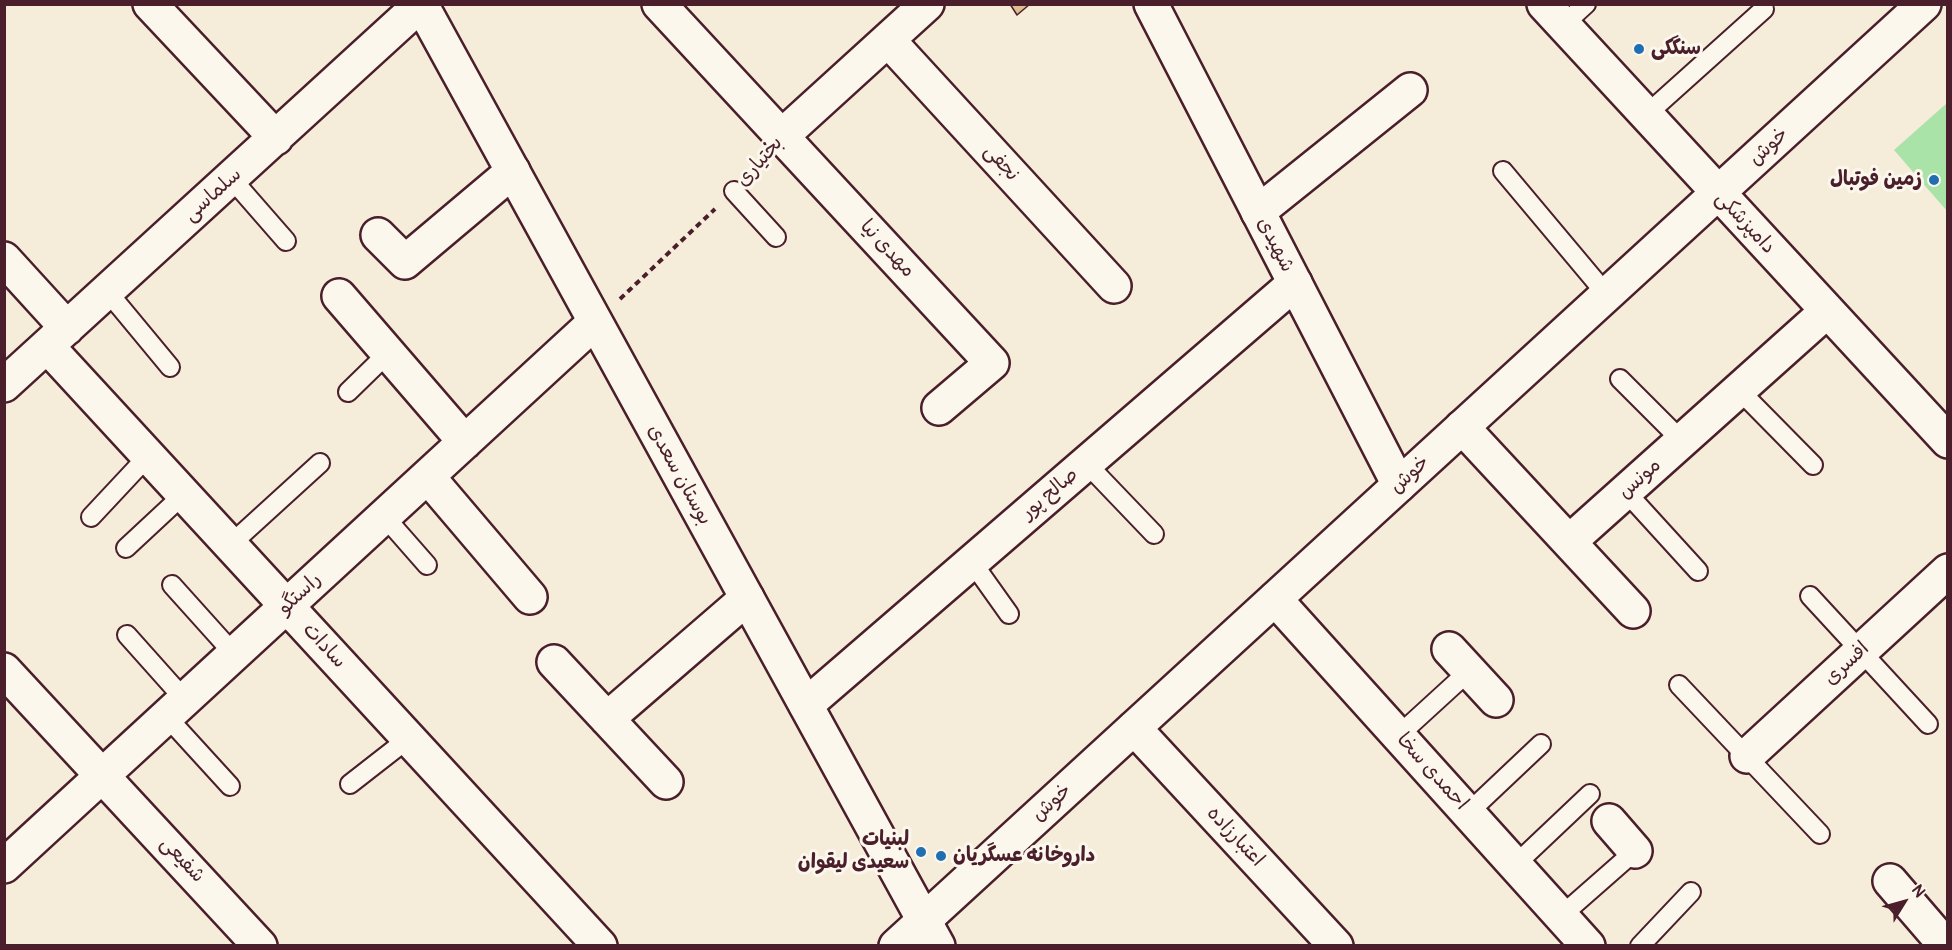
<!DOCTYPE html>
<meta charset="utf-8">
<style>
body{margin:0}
#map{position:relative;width:1952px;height:950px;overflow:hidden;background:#f5ecda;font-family:Pangolin,sans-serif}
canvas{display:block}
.frame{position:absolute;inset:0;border:6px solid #4a1f2b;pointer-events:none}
.north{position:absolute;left:1874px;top:872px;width:60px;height:60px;-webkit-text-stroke:4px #fbf7ec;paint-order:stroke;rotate:53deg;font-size:16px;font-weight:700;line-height:24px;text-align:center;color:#4a1f2b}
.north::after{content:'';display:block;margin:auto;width:21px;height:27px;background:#4a1f2b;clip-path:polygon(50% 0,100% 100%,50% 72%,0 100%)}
</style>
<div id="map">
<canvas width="1952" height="950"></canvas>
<div class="frame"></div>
<div class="north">N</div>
</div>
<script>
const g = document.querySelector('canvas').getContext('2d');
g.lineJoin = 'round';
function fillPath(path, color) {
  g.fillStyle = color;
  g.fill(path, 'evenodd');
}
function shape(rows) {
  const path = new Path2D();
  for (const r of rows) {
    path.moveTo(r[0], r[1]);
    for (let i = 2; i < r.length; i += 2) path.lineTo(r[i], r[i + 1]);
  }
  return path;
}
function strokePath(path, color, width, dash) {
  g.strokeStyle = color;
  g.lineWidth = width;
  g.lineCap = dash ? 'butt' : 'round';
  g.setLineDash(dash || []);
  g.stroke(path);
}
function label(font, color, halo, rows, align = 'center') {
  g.font = font + ' Pangolin,"Playpen Sans Arabic",sans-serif';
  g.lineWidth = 6;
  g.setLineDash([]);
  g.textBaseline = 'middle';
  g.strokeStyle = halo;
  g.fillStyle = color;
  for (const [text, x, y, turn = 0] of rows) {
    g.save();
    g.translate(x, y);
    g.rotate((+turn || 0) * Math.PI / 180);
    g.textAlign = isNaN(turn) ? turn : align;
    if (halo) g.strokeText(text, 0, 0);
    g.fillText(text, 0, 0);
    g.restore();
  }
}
fillPath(shape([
 [1947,103,1947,211,1894,150]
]), '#a9e3a8');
const building = shape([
 [1010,4,1030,4,1017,15,1010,4]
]);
fillPath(building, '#ddbe90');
strokePath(building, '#4a1f2b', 1.5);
const service = shape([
 [1563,25,1586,4],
 [1646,115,1764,9],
 [1503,171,1607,295],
 [231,178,286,241],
 [734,191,776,237],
 [107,291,170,367],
 [1620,379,1682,441],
 [1739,390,1813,465],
 [348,392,388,353],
 [1086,463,1154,534],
 [1626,492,1698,571],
 [384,516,427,565],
 [91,517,148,456],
 [230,545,320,463],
 [126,548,184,494],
 [972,562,1009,614],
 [172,585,234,654],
 [1810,596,1928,724],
 [127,635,185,700],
 [1679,685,1820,834],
 [167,717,230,786],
 [1399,735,1469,671],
 [350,784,409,738],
 [1468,813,1541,744],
 [1515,865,1590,794],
 [1561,916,1635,851],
 [1640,946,1691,892]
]);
const minor = shape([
 [150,4,276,138],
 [659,4,992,363,939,408],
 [888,40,1114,286],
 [782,136,927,4],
 [1258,212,1410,90],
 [378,235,405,262,513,171],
 [4,259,67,328],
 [339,296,465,442],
 [47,346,600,946],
 [4,385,421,4],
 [1462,427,1633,611],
 [428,477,530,597],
 [1569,542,1827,311],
 [1275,599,1588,946],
 [1449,649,1496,700],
 [554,662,666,782],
 [4,670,260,946],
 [806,705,1295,283],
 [607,719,747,598],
 [1134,728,1336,946],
 [1747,756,1948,571],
 [1609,821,1635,851],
 [4,866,595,322],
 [1890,881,1946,946]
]);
const tertiary = shape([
 [421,4,938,946],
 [1151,4,1399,485]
]);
const secondary = shape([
 [1544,4,1948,441],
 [896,946,1924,4]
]);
strokePath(service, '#4a1f2b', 22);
strokePath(minor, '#4a1f2b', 38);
strokePath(tertiary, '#4a1f2b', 38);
strokePath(secondary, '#4a1f2b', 38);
strokePath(shape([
 [620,299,715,209]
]), '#4a1f2b', 4, [6, 4.5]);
strokePath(service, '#fbf7ec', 18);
strokePath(minor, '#fbf7ec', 33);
strokePath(tertiary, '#fbf7ec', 33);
strokePath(secondary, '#fbf7ec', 33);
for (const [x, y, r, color] of [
 [1639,49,6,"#1f6fb2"],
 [1934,180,6,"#1f6fb2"],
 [921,852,6,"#1f6fb2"],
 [941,856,6,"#1f6fb2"]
]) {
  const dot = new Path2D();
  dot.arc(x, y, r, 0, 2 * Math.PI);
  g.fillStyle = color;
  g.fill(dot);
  strokePath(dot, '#fbf7ec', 2);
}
label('bold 20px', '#4a1f2b', '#fbf7ec', [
 ["سنگکی",1651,49],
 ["زمین فوتبال",1922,180,"right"],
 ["لبنیات",909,840,"right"],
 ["سعیدی لیقوان",909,863,"right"],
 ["داروخانه عسگریان",953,856]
], 'left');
label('20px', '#4a1f2b', '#fbf7ec', [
 ["خوش",1769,147,-43],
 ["بختیاری",760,162,-49],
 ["نجفی",1001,163,48],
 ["سلماسی",213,195,-42],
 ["دامپزشکی",1745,223,47],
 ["شهیدی",1275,245,63],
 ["مهدی نیا",887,249,47],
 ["بوستان سعدی",679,475,61],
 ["خوش",1410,475,-43],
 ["مونس",1640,479,-42],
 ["صالح پور",1050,494,-41],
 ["راستگو",300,594,-43],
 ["سادات",324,646,47],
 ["افسری",1847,664,-43],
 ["احمدی سخا",1432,772,48],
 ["خوش",1052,803,-42],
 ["اعتبارزاده",1235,837,47],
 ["شفیعی",182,860,47]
]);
</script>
